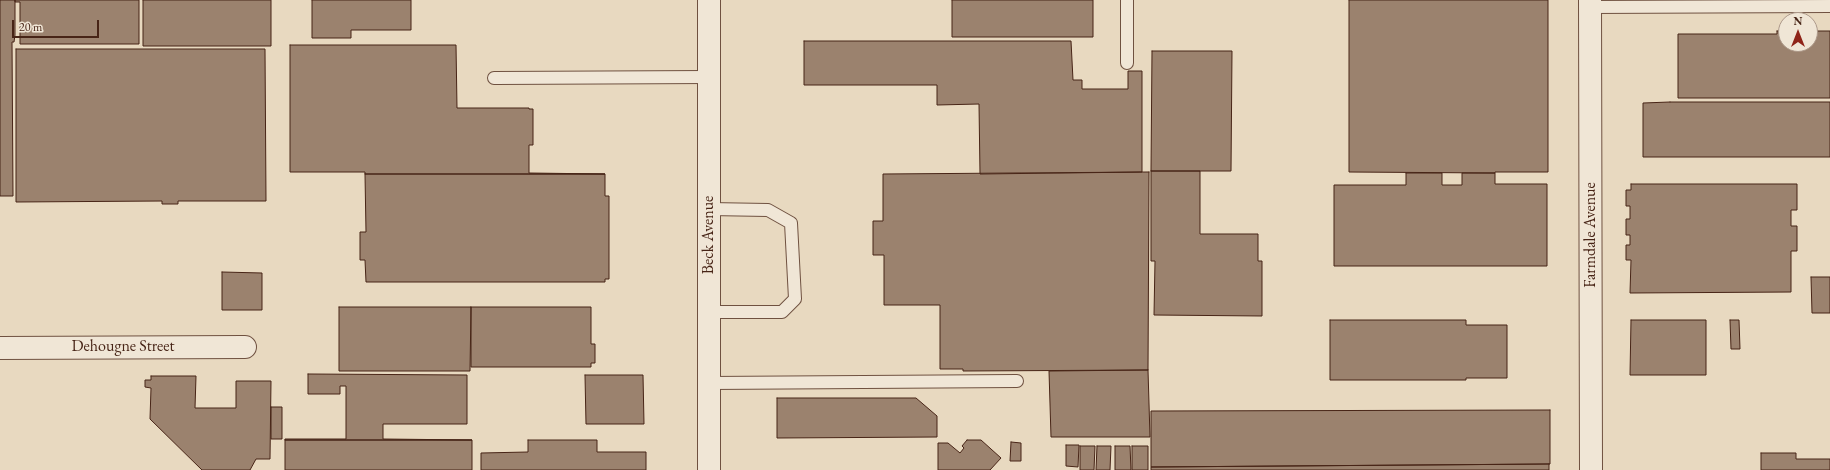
<!DOCTYPE html>
<style>
body{margin:0}
#map{position:relative;width:1830px;height:470px;overflow:hidden;background:#e8d9c0;font-family:"EB Garamond",serif}
canvas{display:block}
.north{position:absolute;left:1778px;top:12px;width:40px;height:40px;box-sizing:border-box;background:#f0e6d6;border:1px solid #ac9889;border-radius:50%;rotate:0deg;font-size:11px;font-weight:700;line-height:16px;text-align:center;color:#472416}
.north::after{content:'';display:block;margin:auto;width:14px;height:18px;background:#8f2418;clip-path:polygon(50% 0,100% 100%,50% 72%,0 100%)}
.scale{position:absolute;left:12px;top:20px;width:87px;height:18px;box-sizing:border-box;border:2px solid #472416;border-top:0;padding-left:5px;font-size:12px;line-height:14px;white-space:nowrap;color:#472416;-webkit-text-stroke:3px #f0e6d6;paint-order:stroke}
</style>
<div id="map">
<canvas width="1830" height="470"></canvas>
<div class="north">N</div>
<div class="scale">20 m</div>
</div>
<script>
const g = document.querySelector('canvas').getContext('2d');
g.lineJoin = 'round';
function fillPath(path, color) {
  g.fillStyle = color;
  g.fill(path, 'evenodd');
}
function shape(rows) {
  const path = new Path2D();
  for (const r of rows) {
    path.moveTo(r[0], r[1]);
    for (let i = 2; i < r.length; i += 2) path.lineTo(r[i], r[i + 1]);
  }
  return path;
}
function strokePath(path, color, width, dash) {
  g.strokeStyle = color;
  g.lineWidth = width;
  g.lineCap = dash ? 'butt' : 'round';
  g.setLineDash(dash || []);
  g.stroke(path);
}
function label(font, color, halo, rows, align = 'center') {
  g.font = font + ' "EB Garamond",serif';
  g.lineWidth = 3;
  g.setLineDash([]);
  g.textBaseline = 'middle';
  g.strokeStyle = halo;
  g.fillStyle = color;
  for (const [text, x, y, turn = 0] of rows) {
    g.save();
    g.translate(x, y);
    g.rotate((+turn || 0) * Math.PI / 180);
    g.textAlign = isNaN(turn) ? turn : align;
    if (halo) g.strokeText(text, 0, 0);
    g.fillText(text, 0, 0);
    g.restore();
  }
}
const building = shape([
 [0,0,15,0,15,35,14,42,12,42,13,196,0,196,0,0],
 [15,0,139,0,139,44,20,44,20,2,15,2,15,0],
 [143,0,271,0,271,46,143,46,143,0],
 [312,0,411,0,411,30,351,30,351,38,312,38,312,0],
 [952,0,1093,0,1093,37,952,37,952,0],
 [1349,0,1548,0,1548,172,1495,172,1495,173,1349,172,1349,0],
 [1777,31,1786,31,1786,44,1810,44,1810,31,1830,31,1830,98,1678,98,1678,34,1777,34,1777,31],
 [804,41,1071,41,1073,80,1082,80,1082,89,1128,89,1128,71,1142,71,1142,172,980,174,979,104,937,105,937,85,804,85,804,41],
 [290,45,456,45,457,108,529,108,529,109,533,109,533,145,529,145,529,173,605,174,365,174,365,172,290,172,290,45],
 [16,49,265,49,266,201,178,201,178,204,162,204,162,201,16,202,16,49],
 [1152,51,1232,51,1231,171,1151,171,1152,51],
 [1670,102,1830,102,1830,157,1643,157,1643,103,1670,102],
 [1151,171,1200,171,1200,234,1258,234,1258,261,1262,261,1262,316,1154,315,1155,261,1151,261,1151,171],
 [1149,172,1148,370,963,371,963,369,940,369,940,305,884,305,884,255,873,255,873,221,883,221,883,174,1149,172],
 [1406,173,1442,173,1442,185,1462,185,1462,173,1495,173,1495,184,1547,184,1547,266,1334,266,1334,185,1406,185,1406,173],
 [365,174,605,174,605,196,609,196,609,279,605,279,605,282,366,282,365,260,360,260,360,232,366,232,365,174],
 [1631,184,1797,184,1797,210,1791,210,1791,226,1797,226,1797,251,1791,251,1791,292,1630,293,1631,260,1626,260,1626,245,1630,245,1630,235,1626,235,1626,219,1630,219,1630,206,1626,206,1626,190,1631,190,1631,184],
 [222,272,262,273,262,310,222,310,222,272],
 [1811,277,1830,277,1830,313,1812,313,1811,277],
 [339,307,471,307,470,371,339,371,339,307],
 [471,307,591,307,591,344,595,344,595,363,591,363,591,367,471,367,471,307],
 [1330,320,1466,320,1466,325,1507,325,1507,378,1466,378,1466,380,1330,380,1330,320],
 [1631,320,1706,320,1706,375,1630,375,1631,320],
 [1730,320,1739,320,1740,349,1731,349,1730,320],
 [1148,370,1150,437,1051,437,1049,371,1148,370],
 [308,374,467,375,467,424,383,424,383,439,472,440,285,440,285,439,346,439,346,386,340,386,340,394,308,394,308,374],
 [585,375,643,375,644,424,586,424,585,375],
 [151,376,196,376,195,408,236,408,236,381,271,381,270,459,256,459,250,470,202,470,150,419,151,388,145,387,145,380,151,380,151,376],
 [777,398,916,398,937,416,937,437,777,438,777,398],
 [271,407,282,407,282,439,271,439,271,407],
 [1550,410,1550,464,1151,467,1151,411,1550,410],
 [285,440,472,440,472,470,285,470,285,440],
 [528,440,597,440,597,452,646,452,646,470,481,470,481,453,528,452,528,440],
 [967,440,981,440,1001,458,990,470,938,470,938,443,948,443,960,453,964,448,962,446,967,440],
 [1011,442,1021,443,1021,461,1010,461,1011,442],
 [1066,445,1079,445,1078,467,1066,466,1066,445],
 [1080,446,1095,446,1094,470,1080,470,1080,446],
 [1097,446,1111,446,1110,470,1096,470,1097,446],
 [1115,446,1130,446,1131,470,1115,470,1115,446],
 [1132,446,1148,446,1148,470,1132,470,1132,446],
 [1761,453,1796,453,1796,459,1830,459,1830,470,1761,470,1761,453],
 [1549,464,1549,470,1151,470,1151,467,1549,464]
]);
fillPath(building, '#9b826e');
strokePath(building, '#472416', 1);
const service = shape([
 [1590,7,1830,6],
 [1127,63,1127,0],
 [494,78,709,77],
 [709,312,782,312,795,299,791,223,768,210,709,209],
 [709,383,1017,381]
]);
const minor = shape([
 [1590,0,1591,470],
 [0,348,245,347],
 [709,470,709,0]
]);
strokePath(service, '#6f5140', 14);
strokePath(minor, '#6f5140', 24);
strokePath(service, '#f0e6d6', 12);
strokePath(minor, '#f0e6d6', 22);
label('16px', '#472416', '#f0e6d6', [
 ["Beck Avenue",709,235,-90],
 ["Farmdale Avenue",1591,235,-90],
 ["Dehougne Street",123,347]
]);
</script>
